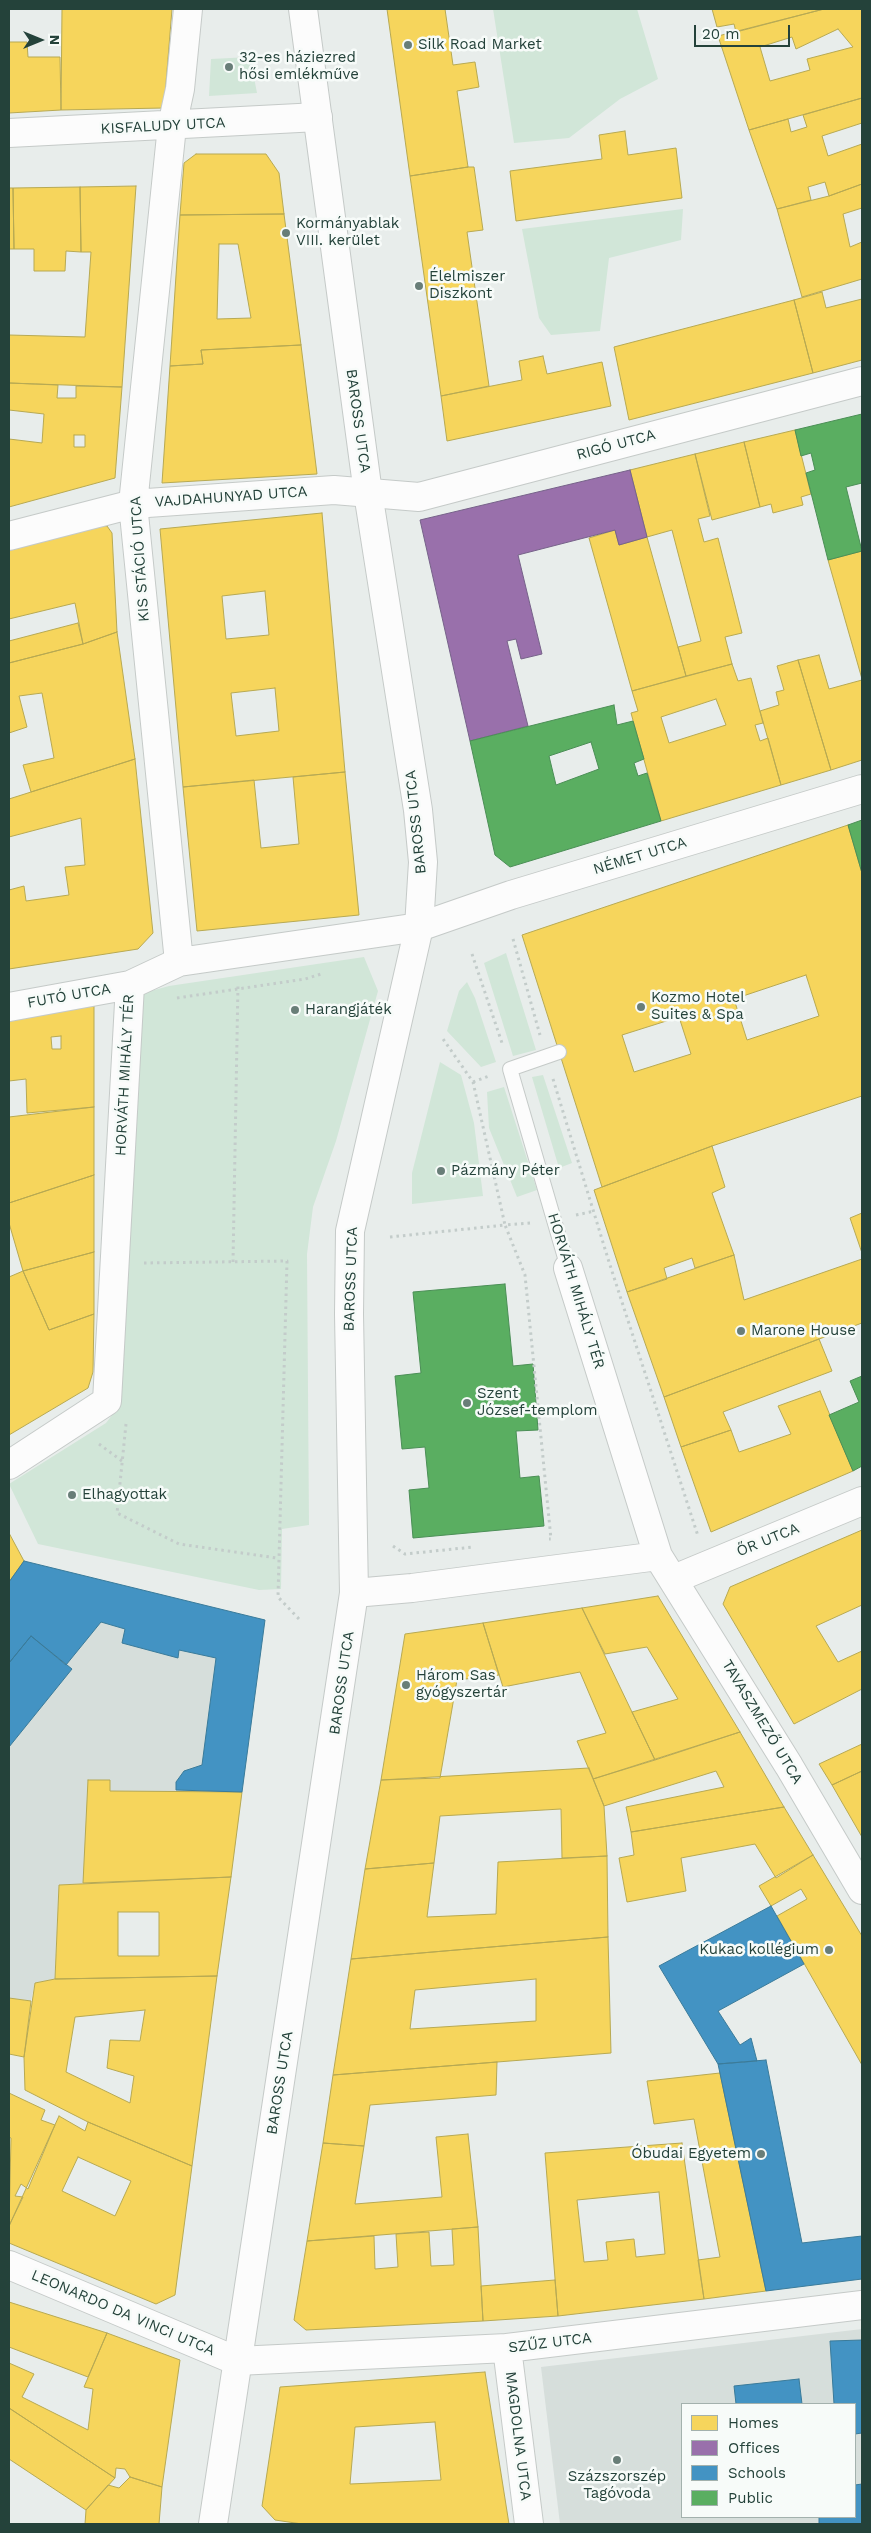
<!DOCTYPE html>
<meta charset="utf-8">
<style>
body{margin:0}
#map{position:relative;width:871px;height:2533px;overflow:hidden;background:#e8edeb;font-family:"Work Sans",sans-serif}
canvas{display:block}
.frame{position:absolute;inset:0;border:10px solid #24423a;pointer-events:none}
.legend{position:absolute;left:681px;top:2403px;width:175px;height:115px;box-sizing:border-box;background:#f7fbf9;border:1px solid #a3b1ad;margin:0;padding:6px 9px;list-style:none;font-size:15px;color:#24423a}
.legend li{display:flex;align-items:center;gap:10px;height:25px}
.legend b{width:25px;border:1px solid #a3b1ad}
.north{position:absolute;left:15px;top:15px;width:50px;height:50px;-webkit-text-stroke:4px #f7fbf9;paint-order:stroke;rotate:90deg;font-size:14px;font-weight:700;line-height:20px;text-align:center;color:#24423a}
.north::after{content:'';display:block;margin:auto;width:18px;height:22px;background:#24423a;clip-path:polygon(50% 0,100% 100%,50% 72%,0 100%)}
.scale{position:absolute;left:694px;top:25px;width:96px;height:22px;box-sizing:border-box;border:2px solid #24423a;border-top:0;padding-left:6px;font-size:15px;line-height:18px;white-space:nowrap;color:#24423a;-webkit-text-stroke:4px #f7fbf9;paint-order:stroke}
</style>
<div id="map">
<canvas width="871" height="2533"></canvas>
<div class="frame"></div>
<ul class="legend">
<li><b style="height:14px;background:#f6d55c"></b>Homes</li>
<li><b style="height:14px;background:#9970ab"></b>Offices</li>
<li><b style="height:14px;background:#4393c3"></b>Schools</li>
<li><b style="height:14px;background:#5aae61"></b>Public</li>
</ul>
<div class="north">N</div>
<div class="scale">20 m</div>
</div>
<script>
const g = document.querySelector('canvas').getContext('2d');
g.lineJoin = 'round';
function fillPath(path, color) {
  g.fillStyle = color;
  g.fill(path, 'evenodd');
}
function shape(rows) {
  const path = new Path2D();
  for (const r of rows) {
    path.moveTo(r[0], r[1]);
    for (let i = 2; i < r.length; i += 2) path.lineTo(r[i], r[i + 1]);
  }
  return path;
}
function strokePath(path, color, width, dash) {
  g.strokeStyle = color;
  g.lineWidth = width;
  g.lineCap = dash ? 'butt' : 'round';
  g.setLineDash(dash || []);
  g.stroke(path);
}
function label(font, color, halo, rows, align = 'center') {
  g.font = font + ' "Work Sans",sans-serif';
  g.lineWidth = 5;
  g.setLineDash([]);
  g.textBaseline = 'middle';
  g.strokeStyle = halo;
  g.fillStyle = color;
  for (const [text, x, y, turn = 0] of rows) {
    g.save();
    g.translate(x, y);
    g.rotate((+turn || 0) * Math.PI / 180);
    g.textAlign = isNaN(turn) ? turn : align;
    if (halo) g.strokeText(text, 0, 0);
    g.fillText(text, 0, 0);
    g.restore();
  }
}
fillPath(shape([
 [24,1561,265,1620,231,1877,59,1885,55,1979,35,1983,31,2001,9,1998,9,1582],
 [862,2329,862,2524,560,2524,541,2367],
 [682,2404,855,2404,855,2517,682,2517]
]), '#d6dedb');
fillPath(shape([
 [493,9,637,9,658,79,620,99,569,138,514,143],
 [250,57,257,93,209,96,211,59],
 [683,209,681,240,609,258,600,331,551,335,539,318,522,229],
 [506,953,536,1050,513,1056,484,963],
 [364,957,378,991,336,1141,313,1207,307,1254,309,1525,282,1529,281,1589,259,1590,38,1544,9,1484,106,1423,116,1410,121,1394,136,995,169,986],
 [467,982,475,998,496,1062,481,1067,447,1031,459,991],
 [440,1062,461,1075,474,1123,483,1196,412,1204,412,1173],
 [543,1075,572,1163,559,1168,532,1077],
 [504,1087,537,1190,517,1197,489,1128,487,1092]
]), '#d1e6d8');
const homes = shape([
 [62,9,172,9,164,108,61,110,62,9],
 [387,9,445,9,453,65,475,62,479,87,457,91,468,167,410,176,387,9],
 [712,9,824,9,736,32,734,24,717,27,712,9],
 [824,9,862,9,862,98,749,130,718,36,824,9],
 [838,29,853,47,807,59,810,70,770,81,760,47,792,37,796,49,838,29],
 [9,42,27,42,28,57,60,57,61,110,9,113,9,42],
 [862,98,862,123,822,136,828,156,862,144,862,184,829,196,825,182,808,187,811,200,777,209,749,130,788,119,791,132,807,127,803,115,862,98],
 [625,131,628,155,676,148,682,198,516,221,510,171,602,159,599,135,625,131],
 [196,154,266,154,279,173,284,214,180,215,184,163,196,154],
 [468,167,474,167,483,230,467,232,489,386,441,396,410,176,468,167],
 [862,184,862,208,843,214,850,247,862,242,862,279,802,297,777,209,829,196,862,184],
 [136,186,122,387,9,383,9,335,85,337,91,252,81,252,80,187,136,186],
 [80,187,81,252,66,251,65,271,34,271,34,249,14,249,13,188,80,187],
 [9,188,13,188,14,249,9,249,9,188],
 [284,214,301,345,201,350,203,364,170,366,180,215,284,214],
 [219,244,238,244,251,318,217,319,219,244],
 [822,292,826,308,862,299,862,360,813,373,794,300,822,292],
 [794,300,813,373,629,420,614,347,794,300],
 [301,345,317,474,162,483,170,366,203,364,201,350,301,345],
 [543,356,547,374,602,362,611,406,447,441,441,396,522,380,519,361,543,356],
 [9,383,58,385,57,398,76,398,76,386,122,387,115,478,9,507,9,439,42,443,44,414,9,410,9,383],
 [74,435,85,435,85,447,74,447,74,435],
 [795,430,811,494,801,497,803,505,773,513,771,504,760,507,744,442,795,430],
 [744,442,760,507,712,520,695,454,744,442],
 [695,454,710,516,698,519,704,542,718,538,742,633,725,637,732,664,686,676,678,647,701,641,672,530,647,537,630,470,695,454],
 [322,513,345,772,183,787,160,529,322,513],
 [265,591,269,635,226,639,222,596,265,591],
 [275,688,279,731,236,736,231,693,275,688],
 [99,525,107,526,112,533,117,632,83,644,75,603,9,619,9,550,99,525],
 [615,530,619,545,647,537,686,676,632,691,589,538,615,530],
 [862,551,862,679,828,560,862,551],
 [78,623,83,644,9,663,9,641,78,623],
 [117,632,135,759,31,792,23,765,54,758,42,693,19,696,27,727,9,733,9,663,83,644,117,632],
 [819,655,829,689,862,680,862,760,831,770,798,660,819,655],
 [798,660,831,770,781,785,760,711,779,705,776,692,784,690,777,666,798,660],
 [732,664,738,681,751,678,763,723,755,725,760,741,768,738,781,785,661,821,631,713,638,711,632,691,732,664],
 [716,699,726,725,669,743,661,717,716,699],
 [135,759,153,933,138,949,9,969,9,890,24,886,26,901,69,895,65,867,85,865,81,818,9,837,9,799,135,759],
 [345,772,359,915,197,931,183,787,254,780,261,848,299,844,293,777,345,772],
 [848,825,862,873,862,1096,712,1146,602,1187,522,935,848,825],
 [806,975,819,1016,747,1040,734,999,806,975],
 [679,1017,691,1054,634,1072,622,1035,679,1017],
 [94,1004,94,1107,27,1113,26,1079,9,1081,9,1021,94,1004],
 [61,1036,61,1049,52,1049,51,1037,61,1036],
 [94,1107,94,1175,9,1203,9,1117,94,1107],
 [712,1146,725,1187,712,1193,734,1255,695,1268,692,1258,664,1268,667,1279,627,1292,594,1190,712,1146],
 [94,1175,94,1252,23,1271,9,1223,9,1203,94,1175],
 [862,1213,862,1253,850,1218,862,1213],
 [94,1252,94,1314,49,1330,23,1271,94,1252],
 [734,1255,744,1300,862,1259,862,1323,664,1397,627,1292,734,1255],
 [23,1271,49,1330,94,1314,93,1372,88,1388,9,1435,9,1277,23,1271],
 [819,1339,832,1371,723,1412,731,1430,681,1447,664,1397,819,1339],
 [820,1391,853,1471,711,1532,681,1447,731,1430,739,1452,791,1434,778,1406,820,1391],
 [862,1530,862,1605,816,1626,838,1662,862,1651,862,1689,794,1724,723,1604,730,1587,862,1530],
 [9,1533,24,1561,9,1582,9,1533],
 [658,1596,740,1732,655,1760,632,1712,678,1699,647,1647,605,1654,582,1608,658,1596],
 [582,1608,655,1760,593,1779,577,1741,606,1733,580,1672,503,1687,483,1623,582,1608],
 [483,1623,499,1675,457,1680,440,1778,381,1780,405,1634,483,1623],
 [740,1732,784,1807,631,1832,626,1807,724,1787,716,1771,604,1806,593,1779,740,1732],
 [862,1744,862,1771,832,1785,819,1764,862,1744],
 [589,1768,604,1806,607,1856,562,1858,561,1809,440,1816,434,1863,365,1869,381,1780,589,1768],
 [862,1771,862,1837,832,1785,862,1771],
 [88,1780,110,1780,110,1791,242,1792,231,1877,83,1883,88,1780],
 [784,1807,813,1855,776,1878,755,1844,681,1858,686,1891,627,1902,619,1858,634,1855,631,1832,784,1807],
 [813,1855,862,1936,862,2065,777,1916,807,1899,801,1889,771,1906,759,1886,813,1855],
 [607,1856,608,1937,351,1959,365,1869,434,1863,427,1917,496,1914,498,1862,607,1856],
 [231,1877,217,1976,55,1979,59,1885,231,1877],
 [118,1912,159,1912,159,1956,118,1956,118,1912],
 [608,1937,611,2053,333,2075,351,1959,608,1937],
 [536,1979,536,2021,410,2029,415,1990,536,1979],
 [217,1976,192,2166,88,2122,25,2090,24,2057,35,1983,55,1979,217,1976],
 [145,2010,140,2041,110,2040,107,2068,134,2076,130,2103,66,2072,75,2017,145,2010],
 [9,1998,31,2001,24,2057,9,2054,9,1998],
 [497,2062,496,2095,370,2105,364,2146,323,2143,333,2075,497,2062],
 [720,2073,766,2291,704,2299,698,2260,720,2257,694,2119,654,2124,647,2081,720,2073],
 [9,2093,45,2110,41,2120,55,2125,28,2189,21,2184,15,2196,23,2197,9,2226,11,2138,9,2137,9,2093],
 [59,2116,85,2131,88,2122,192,2166,175,2295,156,2304,9,2243,9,2226,59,2116],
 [78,2157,131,2181,115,2216,62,2191,78,2157],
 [468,2134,478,2227,307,2241,323,2143,364,2146,355,2204,442,2197,436,2137,468,2134],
 [682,2143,704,2299,558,2316,545,2153,682,2143],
 [659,2192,665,2254,636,2257,634,2239,606,2242,608,2260,584,2262,577,2200,659,2192],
 [478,2227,483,2321,306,2330,294,2320,307,2241,374,2236,375,2269,398,2267,396,2234,429,2232,431,2266,454,2265,452,2229,478,2227],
 [555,2280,558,2316,483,2321,481,2286,555,2280],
 [9,2302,107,2333,88,2377,9,2347,9,2302],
 [107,2333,180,2360,162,2487,130,2477,125,2469,116,2468,115,2478,9,2408,9,2363,34,2374,22,2397,88,2430,93,2389,84,2387,107,2333],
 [485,2372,509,2524,302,2524,275,2520,262,2506,280,2387,485,2372],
 [435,2422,441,2480,350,2484,355,2427,435,2422],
 [9,2408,115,2478,86,2510,9,2459,9,2408],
 [130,2477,162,2487,159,2524,85,2524,86,2510,108,2485,119,2488,130,2477]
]);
fillPath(homes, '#f6d55c');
strokePath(homes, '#b7a952', 1);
const offices = shape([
 [630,470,647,537,619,545,615,530,518,555,542,654,521,659,516,639,507,641,528,726,470,741,420,520,630,470]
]);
fillPath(offices, '#9970ab');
strokePath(offices, '#766289', 1);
const schools = shape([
 [24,1561,265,1620,242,1792,176,1790,176,1782,184,1771,202,1765,216,1658,179,1650,178,1658,122,1643,125,1629,101,1622,66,1665,31,1636,9,1663,9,1582,24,1561],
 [31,1636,72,1669,9,1747,9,1663,31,1636],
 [771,1906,804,1964,718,2011,740,2045,751,2038,757,2061,718,2064,659,1966,771,1906],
 [766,2060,802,2243,862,2236,862,2279,766,2291,718,2064,766,2060],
 [862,2340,862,2433,855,2434,855,2404,834,2404,830,2341,862,2340],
 [799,2379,802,2404,736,2404,734,2386,799,2379],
 [862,2484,862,2524,819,2524,819,2517,855,2517,855,2485,862,2484]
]);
fillPath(schools, '#4393c3');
strokePath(schools, '#3a7b9a', 1);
const public = shape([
 [862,414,862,483,846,487,862,551,828,560,806,473,815,470,811,453,801,456,795,430,862,414],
 [614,705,617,725,633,721,644,759,634,763,638,776,647,773,661,821,510,867,495,855,470,741,614,705],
 [591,742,599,769,556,785,549,756,591,742],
 [862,820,862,873,848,825,862,820],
 [505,1284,513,1366,533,1364,538,1430,516,1431,520,1478,539,1476,544,1526,413,1538,409,1490,429,1488,425,1447,402,1449,395,1376,421,1373,413,1292,505,1284],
 [862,1376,862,1466,853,1471,829,1415,859,1402,850,1381,862,1376]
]);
fillPath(public, '#5aae61');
strokePath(public, '#4a8e55', 1);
const service = shape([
 [559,1052,510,1069,568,1268]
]);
const minor = shape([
 [9,133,318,117],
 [9,536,133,504,334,490,419,497,862,381],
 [179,962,133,504,172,126,180,89,188,9],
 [9,1007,130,985,179,962,419,927,511,895,862,789],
 [9,1465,107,1401,130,985],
 [658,1556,789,1766,862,1890],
 [674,1579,862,1501],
 [354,1593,412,1588,658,1556,568,1268],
 [9,2265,237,2361,507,2348,862,2305],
 [507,2348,529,2524]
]);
const tertiary = shape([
 [213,2524,354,1593,349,1314,350,1231,419,927,423,862,418,810,368,493,303,9]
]);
strokePath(service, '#c5cac8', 16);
strokePath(minor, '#c5cac8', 30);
strokePath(tertiary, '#c5cac8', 30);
strokePath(shape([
 [513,939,540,1035],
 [472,954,503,1046],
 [177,998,305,979,321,974],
 [553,1079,609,1262,698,1536],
 [473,1082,489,1076],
 [576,1215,595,1211],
 [530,1223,505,1225,525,1275,551,1539,549,1539],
 [390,1237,505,1225,473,1082,441,1036],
 [233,1262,238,983],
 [144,1263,287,1261,278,1597,299,1619],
 [126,1424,117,1513,179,1544,277,1558],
 [99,1444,122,1461],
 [393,1546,405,1554,473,1547]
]), '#c3ccca', 3, [2.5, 4]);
strokePath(service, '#fcfcfc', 14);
strokePath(minor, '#fcfcfc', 28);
strokePath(tertiary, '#fcfcfc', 28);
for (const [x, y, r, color] of [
 [408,45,5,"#697e78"],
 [229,67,5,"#697e78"],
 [286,233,5,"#697e78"],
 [419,286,5,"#697e78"],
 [641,1007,5,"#697e78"],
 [295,1010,5,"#697e78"],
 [441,1171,5,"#697e78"],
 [741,1331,5,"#697e78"],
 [467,1403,5,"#697e78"],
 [72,1495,5,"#697e78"],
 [406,1685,5,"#697e78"],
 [829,1950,5,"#697e78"],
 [761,2154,5,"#697e78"],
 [617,2460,5,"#697e78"]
]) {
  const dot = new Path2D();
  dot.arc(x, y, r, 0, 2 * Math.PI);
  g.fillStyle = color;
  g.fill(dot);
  strokePath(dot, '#f7fbf9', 2);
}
label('15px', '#24423a', '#f7fbf9', [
 ["Silk Road Market",418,45],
 ["32-es háziezred",239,58],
 ["hősi emlékműve",239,75],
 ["Kormányablak",296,224],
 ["VIII. kerület",296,241],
 ["Élelmiszer",429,277],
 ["Diszkont",429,294],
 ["Kozmo Hotel",651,998],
 ["Suites & Spa",651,1015],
 ["Harangjáték",305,1010],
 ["Pázmány Péter",451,1171],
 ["Marone House",751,1331],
 ["Szent",477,1394],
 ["József-templom",477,1411],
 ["Elhagyottak",82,1495],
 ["Három Sas",416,1676],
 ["gyógyszertár",416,1693],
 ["Kukac kollégium",819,1950,"right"],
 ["Óbudai Egyetem",751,2154,"right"],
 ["Százszorszép",617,2477,"center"],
 ["Tagóvoda",617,2494,"center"]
], 'left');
label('15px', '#24423a', '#f7fbf9', [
 ["KISFALUDY UTCA",163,126,-3],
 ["BAROSS UTCA",358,421,82],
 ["RIGÓ UTCA",616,445,-15],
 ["VAJDAHUNYAD UTCA",231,497,-4],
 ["KIS STÁCIÓ UTCA",140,559,-94],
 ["BAROSS UTCA",416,822,-96],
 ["NÉMET UTCA",640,856,-17],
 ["FUTÓ UTCA",69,996,-10],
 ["HORVÁTH MIHÁLY TÉR",125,1075,-87],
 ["BAROSS UTCA",351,1279,-88],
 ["HORVÁTH MIHÁLY TÉR",576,1291,73],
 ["ŐR UTCA",768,1540,-22],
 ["BAROSS UTCA",342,1683,-82],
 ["TAVASZMEZŐ UTCA",762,1722,59],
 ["BAROSS UTCA",280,2083,-81],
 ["LEONARDO DA VINCI UTCA",123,2313,23],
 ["SZŰZ UTCA",550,2343,-7],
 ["MAGDOLNA UTCA",518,2436,83]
]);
</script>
